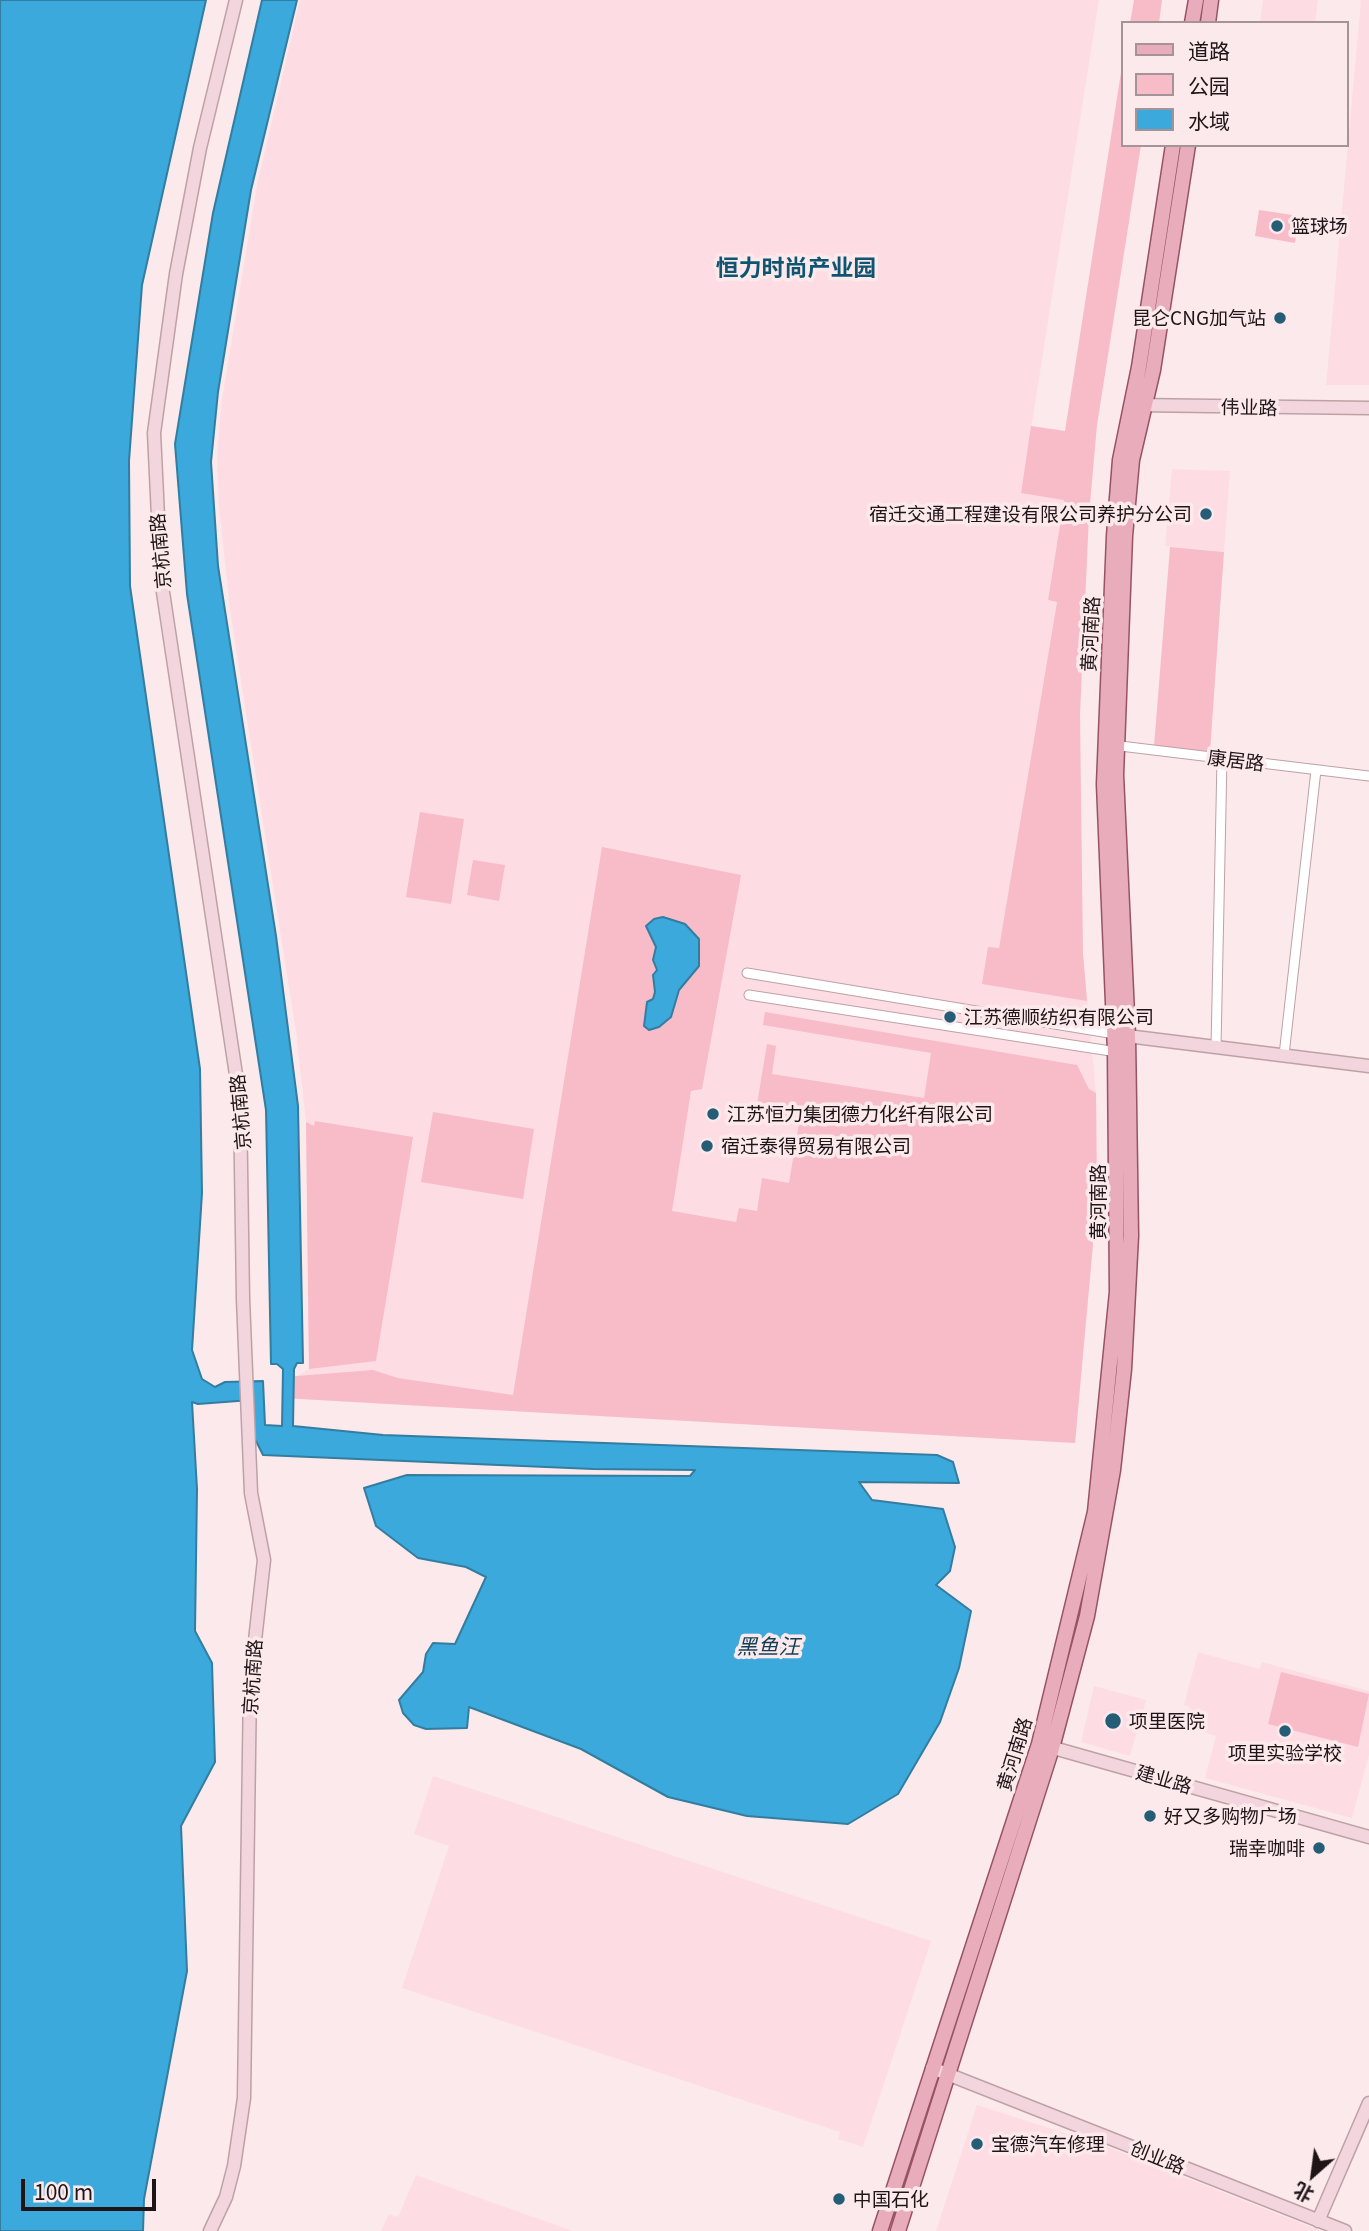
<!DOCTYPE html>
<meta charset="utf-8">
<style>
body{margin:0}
#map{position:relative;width:1369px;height:2231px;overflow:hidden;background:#fce9ec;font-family:Georgia,"Noto Sans SC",serif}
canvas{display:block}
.legend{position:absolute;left:1121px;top:21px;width:228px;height:126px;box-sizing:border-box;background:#fce9ec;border:2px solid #a49497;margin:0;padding:9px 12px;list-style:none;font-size:21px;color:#1f1517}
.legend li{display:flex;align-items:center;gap:14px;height:35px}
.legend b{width:35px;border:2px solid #a49497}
.north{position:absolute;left:1278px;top:2140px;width:70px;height:70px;-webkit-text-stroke:5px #fce9ec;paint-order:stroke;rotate:208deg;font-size:19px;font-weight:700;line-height:28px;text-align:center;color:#1f1517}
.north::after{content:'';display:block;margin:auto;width:24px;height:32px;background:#1f1517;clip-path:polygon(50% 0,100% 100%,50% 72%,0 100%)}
.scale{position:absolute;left:21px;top:2179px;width:135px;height:32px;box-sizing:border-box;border:4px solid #1f1517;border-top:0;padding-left:9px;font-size:21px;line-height:24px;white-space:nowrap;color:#1f1517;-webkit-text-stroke:5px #fce9ec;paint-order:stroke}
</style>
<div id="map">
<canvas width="1369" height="2231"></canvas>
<ul class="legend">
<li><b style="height:9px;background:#e8acbb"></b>道路</li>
<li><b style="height:19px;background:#f8bbc8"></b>公园</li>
<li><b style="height:19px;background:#3ba9db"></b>水域</li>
</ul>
<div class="north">北</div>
<div class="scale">100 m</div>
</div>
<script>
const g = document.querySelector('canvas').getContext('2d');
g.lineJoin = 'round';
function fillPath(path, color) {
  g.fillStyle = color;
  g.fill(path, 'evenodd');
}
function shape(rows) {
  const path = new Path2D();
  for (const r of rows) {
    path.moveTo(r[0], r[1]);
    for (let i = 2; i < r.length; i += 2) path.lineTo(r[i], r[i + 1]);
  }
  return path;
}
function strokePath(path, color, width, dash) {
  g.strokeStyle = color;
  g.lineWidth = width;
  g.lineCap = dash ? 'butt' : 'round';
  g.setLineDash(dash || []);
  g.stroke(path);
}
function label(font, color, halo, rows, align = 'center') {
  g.font = font + ' Georgia,"Noto Sans SC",serif';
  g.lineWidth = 7;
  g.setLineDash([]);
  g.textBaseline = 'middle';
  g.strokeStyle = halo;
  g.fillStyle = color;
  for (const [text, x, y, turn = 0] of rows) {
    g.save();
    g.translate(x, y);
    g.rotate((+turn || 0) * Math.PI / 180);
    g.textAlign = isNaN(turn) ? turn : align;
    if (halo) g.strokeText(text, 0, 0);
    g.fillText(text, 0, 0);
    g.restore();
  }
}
fillPath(shape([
 [300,0,1099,0,1021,492,1064,499,1048,600,1057,602,999,948,1083,954,1096,1093,1097,1200,1075,1443,283,1398,284,1377,297,1376,309,1369,306,1122,296,1032,231,617,219,507,217,461,221,406,257,185],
 [1263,0,1318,0,1315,23,1260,23],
 [1361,0,1369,0,1369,385,1326,385],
 [1172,469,1230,471,1224,552,1165,546],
 [1198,1652,1259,1669,1262,1662,1369,1691,1369,1755,1352,1818,1205,1778,1216,1736,1185,1727,1190,1707,1184,1705],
 [1094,1686,1146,1700,1130,1756,1081,1742],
 [433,1776,931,1941,863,2147,838,2139,840,2132,402,1988,449,1846,414,1834],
 [977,2105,1105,2146,1321,2231,936,2231],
 [416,2175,488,2201,573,2231,381,2231,389,2214,398,2217]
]), '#fddde3');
fillPath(shape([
 [1134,0,1162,0,1159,23,1130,23],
 [1122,66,1122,145,1141,145,1097,425,1089,515,1080,714,1083,954,1087,1001,982,984,988,947,999,948,1057,602,1048,600,1064,500,1021,493,1031,426,1065,431],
 [1259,210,1299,216,1295,243,1255,236],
 [1170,547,1224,552,1210,752,1154,746],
 [420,812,464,819,451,904,406,897],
 [602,847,741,875,702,1089,691,1091,672,1211,736,1222,739,1208,757,1211,762,1178,789,1183,799,1123,755,1116,767,1044,776,1046,772,1074,924,1098,931,1053,763,1025,765,1012,1077,1065,1089,1089,1096,1093,1097,1200,1075,1443,283,1398,284,1377,373,1370,398,1378,513,1395],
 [473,860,505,865,499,901,467,895],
 [433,1112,534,1129,523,1199,421,1182],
 [315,1121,413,1137,376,1361,309,1369,306,1122,314,1126],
 [1281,1672,1369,1694,1358,1747,1268,1724]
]), '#f8bbc8');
const water = shape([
 [0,0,206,0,142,285,129,461,130,586,200,1069,202,1193,192,1350,202,1379,215,1387,225,1382,263,1381,265,1425,282,1426,283,1369,277,1364,271,1364,266,1110,187,594,175,444,213,213,262,0,297,0,251,190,218,392,211,462,218,566,276,936,298,1106,303,1363,297,1363,294,1369,293,1426,383,1435,937,1455,953,1462,959,1483,859,1482,872,1500,943,1509,955,1547,950,1571,936,1585,971,1611,959,1668,940,1722,898,1794,848,1824,747,1816,668,1797,581,1749,469,1707,467,1728,426,1729,414,1725,403,1713,399,1700,423,1672,426,1654,433,1643,455,1644,486,1577,466,1567,418,1558,376,1526,364,1488,407,1475,690,1476,695,1470,593,1469,263,1455,252,1433,251,1400,198,1404,192,1402,197,1489,195,1631,212,1663,215,1762,181,1826,187,1971,144,2199,143,2231,0,2231,0,0],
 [663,917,685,924,699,939,699,966,679,990,671,1017,659,1027,649,1030,644,1026,647,1002,653,999,655,992,653,975,657,970,653,960,656,947,646,926,654,919,663,917]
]);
fillPath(water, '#3ba9db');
strokePath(water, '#337da0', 2);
const street = shape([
 [1112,745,1369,776],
 [747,973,1115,1034],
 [749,995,1117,1052],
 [1216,1047,1222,759],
 [1284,1055,1316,770]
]);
const secondary = shape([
 [1135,405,1369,408],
 [1119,1035,1369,1066],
 [1043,1745,1369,1837],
 [932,2068,1345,2231],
 [1318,2221,1369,2103],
 [210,2231,226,2197,234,2166,244,2098,250,1685,264,1560,251,1493,243,1299,240,1101,161,579,154,433,176,274,200,148,236,0]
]);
const primary = shape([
 [1192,23,1196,0],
 [1208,23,1211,0],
 [880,2231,1039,1744,1095,1512,1117,1292,1115,1052,1104,784,1114,536,1120,460,1139,367,1173,145],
 [898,2231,1052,1748,1087,1616,1113,1470,1124,1369,1131,1236,1128,1036,1116,775,1125,536,1132,460,1153,370,1188,145]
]);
strokePath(street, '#bea1a6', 11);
strokePath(secondary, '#bea1a6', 15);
strokePath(primary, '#975364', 17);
strokePath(street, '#fff', 9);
strokePath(secondary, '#f3d6dd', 12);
strokePath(primary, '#e8acbb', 14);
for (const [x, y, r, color] of [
 [1277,226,7,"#255d77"],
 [1280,318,7,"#255d77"],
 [1206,514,7,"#255d77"],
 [950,1017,7,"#255d77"],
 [713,1114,7,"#255d77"],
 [707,1146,7,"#255d77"],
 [1113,1721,9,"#255d77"],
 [1285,1731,7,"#255d77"],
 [1150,1816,7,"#255d77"],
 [1319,1848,7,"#255d77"],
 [977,2144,7,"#255d77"],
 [839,2199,7,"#255d77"]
]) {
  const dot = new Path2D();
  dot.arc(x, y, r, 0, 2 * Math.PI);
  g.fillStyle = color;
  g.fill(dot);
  strokePath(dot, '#fce9ec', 2.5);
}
label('19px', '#1f1517', '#fce9ec', [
 ["篮球场",1291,226],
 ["昆仑CNG加气站",1266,318,"right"],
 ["宿迁交通工程建设有限公司养护分公司",1192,514,"right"],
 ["江苏德顺纺织有限公司",964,1017],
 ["江苏恒力集团德力化纤有限公司",727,1114],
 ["宿迁泰得贸易有限公司",721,1146],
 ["项里医院",1129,1721],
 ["项里实验学校",1285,1753,"center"],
 ["好又多购物广场",1164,1816],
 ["瑞幸咖啡",1305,1848,"right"],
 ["宝德汽车修理",991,2144],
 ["中国石化",853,2199]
], 'left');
label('19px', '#1f1517', '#fce9ec', [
 ["伟业路",1249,407,1],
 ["京杭南路",160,551,-95],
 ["黄河南路",1090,634,-87],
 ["康居路",1236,760,7],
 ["京杭南路",240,1112,-95],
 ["黄河南路",1098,1202,-90],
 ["京杭南路",252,1677,-86],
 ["黄河南路",1014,1754,-73],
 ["建业路",1164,1779,16],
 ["创业路",1158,2157,22]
]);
label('italic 21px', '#103e53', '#fce9ec', [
 ["黑鱼汪",768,1646]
]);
label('bold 23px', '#0f5572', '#fce9ec', [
 ["恒力时尚产业园",796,267]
]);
</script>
